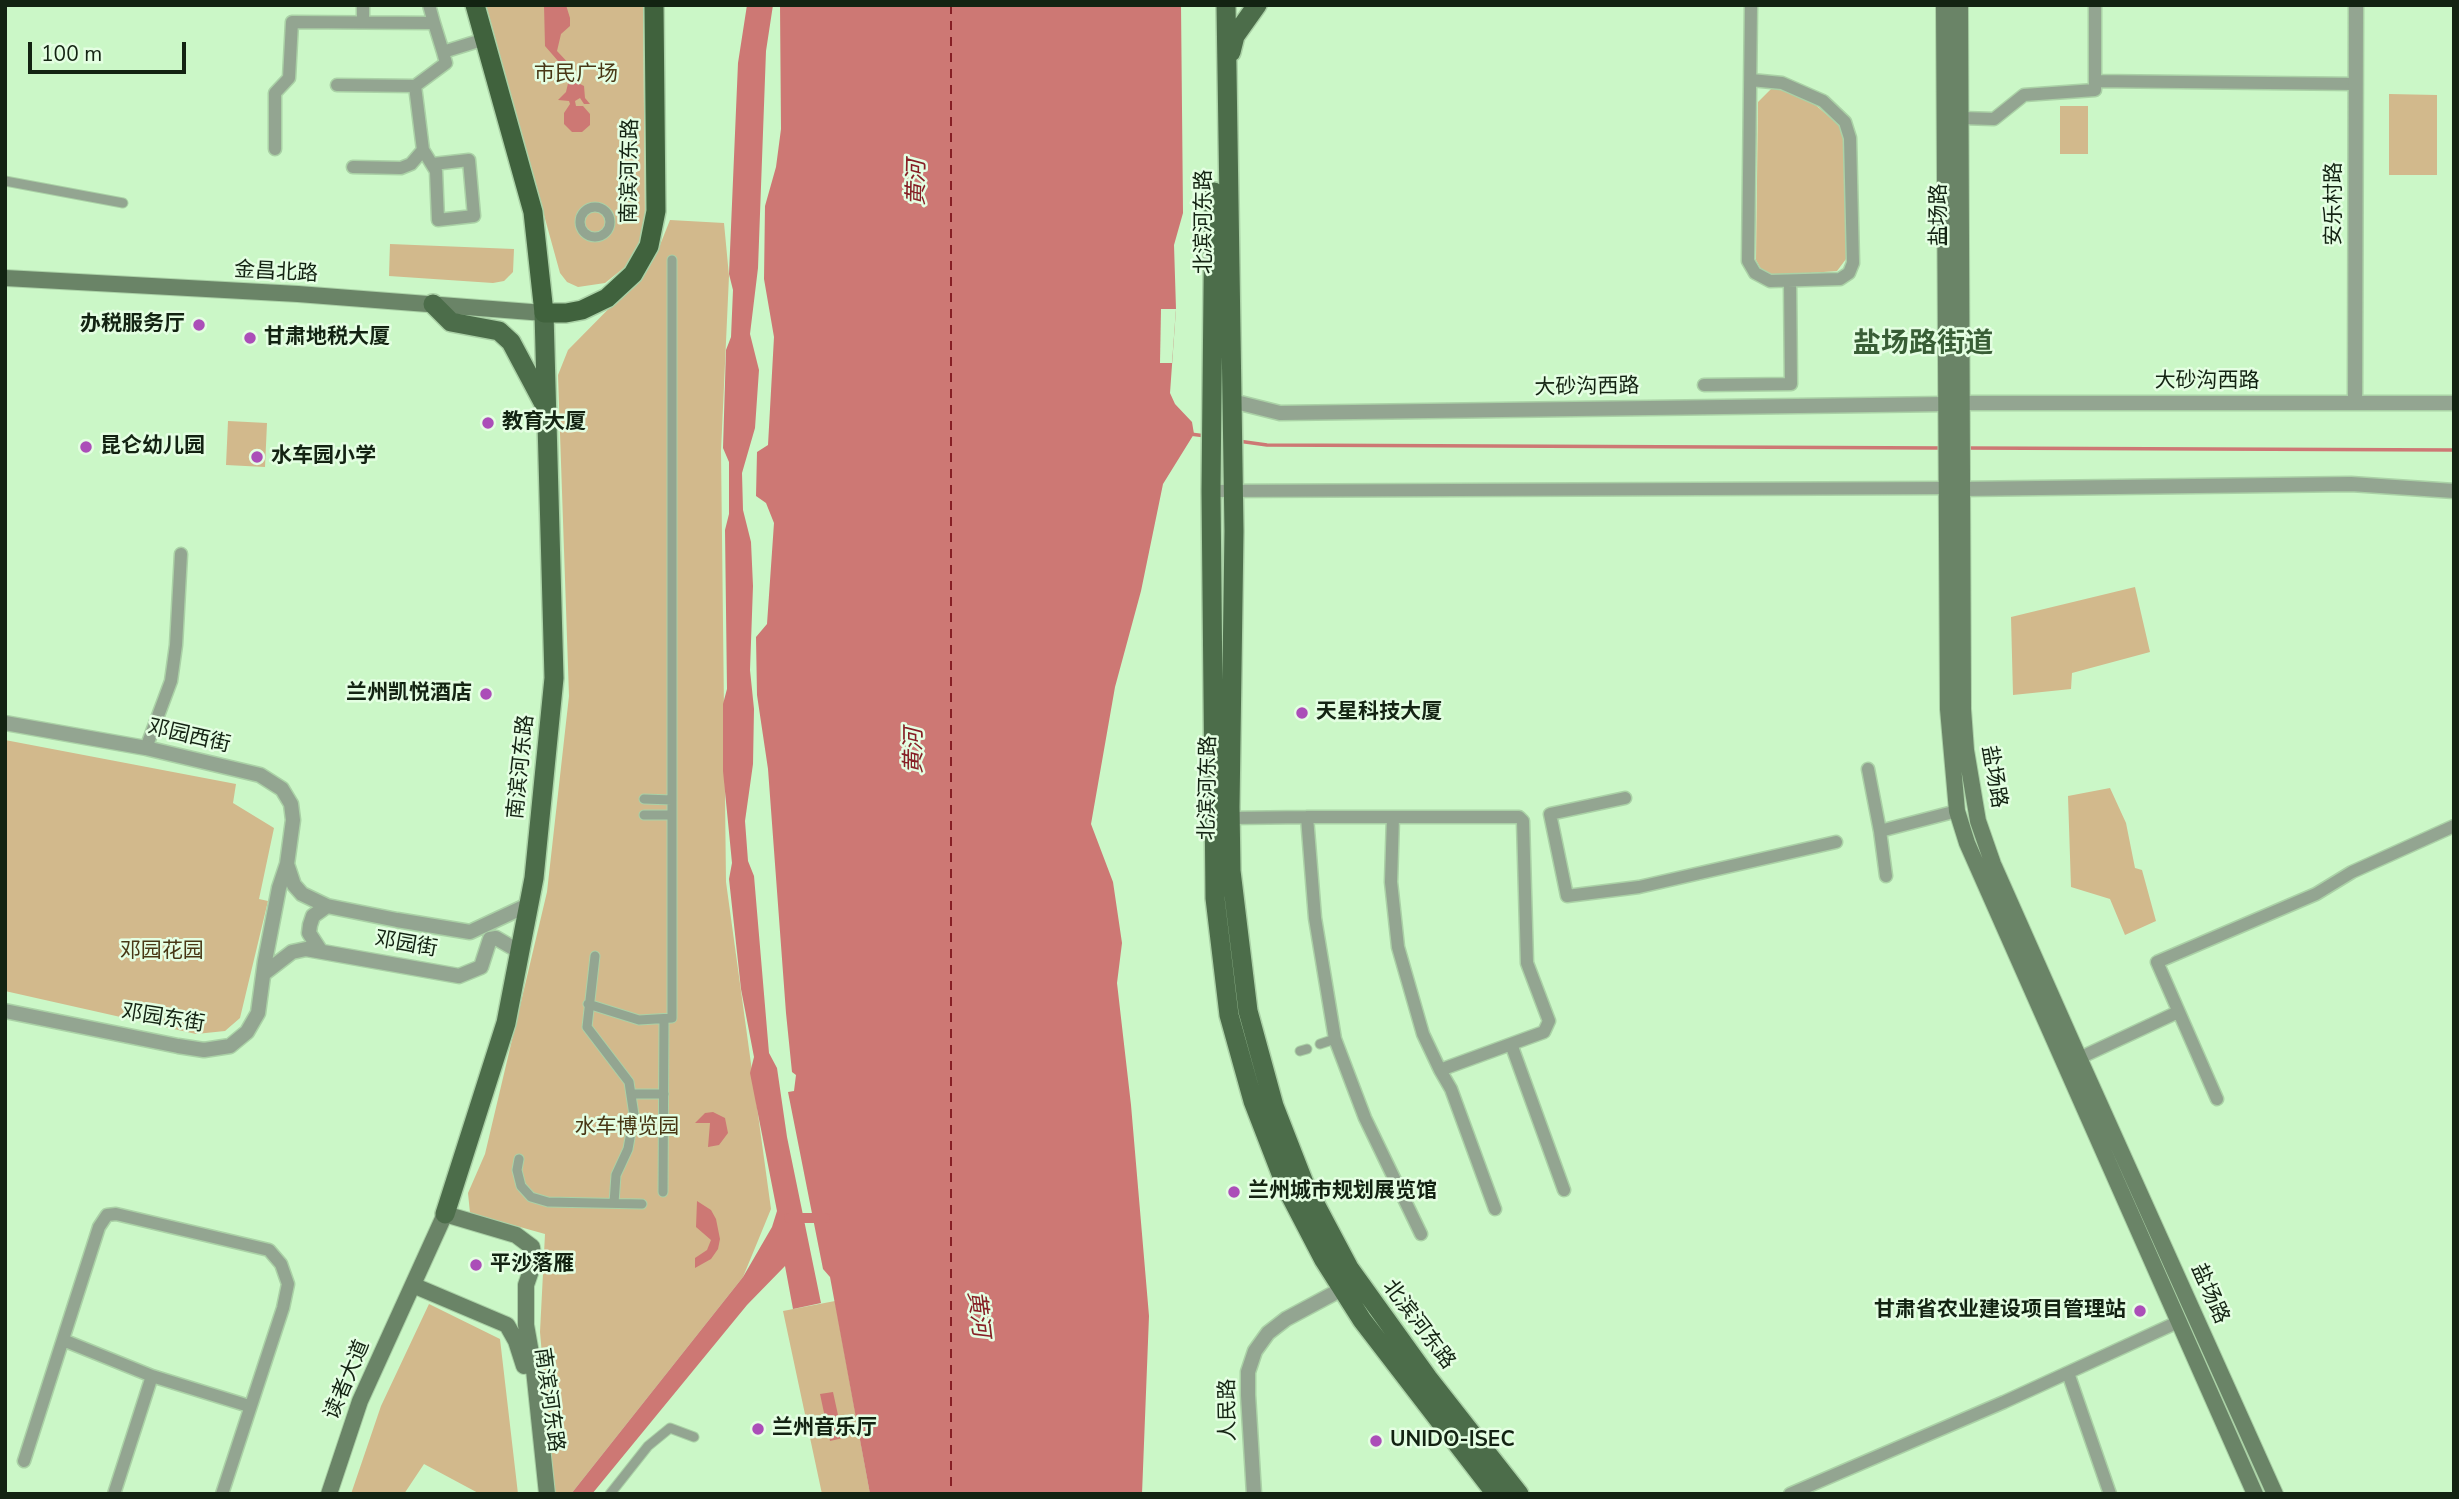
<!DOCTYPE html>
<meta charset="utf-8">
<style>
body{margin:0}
#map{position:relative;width:2459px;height:1499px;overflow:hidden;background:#cbf7c7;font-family:"Nunito Sans",sans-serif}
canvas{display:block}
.frame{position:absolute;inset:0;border:7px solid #132312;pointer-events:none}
.scale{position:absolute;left:28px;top:42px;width:158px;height:32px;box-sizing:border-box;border:4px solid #132312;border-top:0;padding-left:9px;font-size:21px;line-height:24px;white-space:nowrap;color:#132312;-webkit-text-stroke:5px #e4fee2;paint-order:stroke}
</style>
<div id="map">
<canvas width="2459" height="1499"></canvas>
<div class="frame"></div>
<div class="scale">100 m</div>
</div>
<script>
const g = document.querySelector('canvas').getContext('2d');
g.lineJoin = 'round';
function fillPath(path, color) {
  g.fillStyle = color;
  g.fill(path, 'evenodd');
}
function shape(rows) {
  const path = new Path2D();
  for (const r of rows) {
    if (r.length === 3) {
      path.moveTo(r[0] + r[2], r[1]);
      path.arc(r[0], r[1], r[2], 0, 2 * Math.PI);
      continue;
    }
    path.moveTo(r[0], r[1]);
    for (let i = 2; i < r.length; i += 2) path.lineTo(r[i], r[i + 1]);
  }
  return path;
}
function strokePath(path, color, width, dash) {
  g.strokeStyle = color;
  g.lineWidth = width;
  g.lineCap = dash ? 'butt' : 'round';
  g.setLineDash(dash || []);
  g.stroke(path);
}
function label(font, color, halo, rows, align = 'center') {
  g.font = font + ' "Nunito Sans","Noto Sans SC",sans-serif';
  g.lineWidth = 5;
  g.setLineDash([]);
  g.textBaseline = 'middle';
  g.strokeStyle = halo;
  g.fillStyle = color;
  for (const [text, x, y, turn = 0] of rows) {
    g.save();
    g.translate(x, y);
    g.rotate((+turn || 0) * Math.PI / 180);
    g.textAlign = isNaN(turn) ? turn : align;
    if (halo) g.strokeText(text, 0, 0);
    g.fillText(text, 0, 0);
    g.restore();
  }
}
fillPath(shape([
 [486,5,643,5,645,223,639,244,625,267,605,283,578,287,567,282,560,273],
 [1773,87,1812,102,1841,127,1847,145,1846,259,1837,271,1769,276,1762,271,1756,260,1758,102],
 [2389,94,2437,95,2437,175,2389,175],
 [2060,106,2088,106,2088,154,2060,154],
 [670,220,724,223,729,276,721,451,726,882,771,1209,743,1277,571,1494,554,1494,540,1332,545,1234,470,1213,468,1193,485,1154,547,892,569,696,558,375,568,350,639,278,658,250],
 [390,244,514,249,513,272,504,281,493,283,389,276],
 [228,421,267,423,265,467,226,465],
 [2135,587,2150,652,2072,673,2071,689,2013,695,2011,617],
 [5,740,236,784,233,803,274,828,259,899,268,901,240,1018,225,1031,196,1034,5,991],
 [2110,788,2126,823,2135,868,2142,870,2156,921,2125,935,2110,899,2071,887,2068,796],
 [835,1301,870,1494,822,1494,783,1311],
 [429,1304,500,1339,518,1494,480,1494,424,1464,404,1494,351,1494,381,1406]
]), '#d2b98c');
fillPath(shape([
 [544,5,566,5,570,18,570,26,561,34,557,51,572,67,576,82,584,86,585,98,590,104,584,104,580,98,575,101,576,106,583,106,590,114,590,125,582,132,572,132,564,124,564,113,570,104,569,101,558,100,566,92,569,79,565,69,545,46],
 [747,5,773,5,766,51,758,268,750,334,759,370,755,428,742,473,743,510,751,542,753,586,750,670,754,709,753,764,745,821,748,861,754,876,769,1053,777,1068,787,1137,821,1303,793,1309,785,1266,747,1305,592,1494,571,1494,743,1277,772,1227,777,1211,750,1073,754,1057,741,989,729,879,732,863,723,771,723,704,727,689,725,530,729,514,729,462,723,448,726,350,731,337,733,290,729,274,738,63],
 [780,5,1181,5,1183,213,1174,245,1176,309,1170,393,1175,404,1192,422,1194,434,1163,484,1141,591,1115,687,1091,824,1113,882,1122,943,1117,983,1131,1105,1149,1316,1142,1494,870,1494,830,1277,823,1269,788,1092,794,1091,796,1075,792,1072,786,1013,768,769,757,695,756,637,767,624,774,523,766,503,756,496,757,452,768,445,774,337,764,279,765,206,776,167,781,129],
 [713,1112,725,1118,728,1133,719,1145,708,1147,710,1123,695,1123,705,1113],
 [697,1201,711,1210,716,1219,720,1239,718,1249,711,1259,695,1268,695,1258,707,1250,711,1240,696,1227],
 [833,1392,843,1438,830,1441,820,1394]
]), '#cd7874');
fillPath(shape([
 [1161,309,1176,309,1172,363,1160,363]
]), '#cbf7c7');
strokePath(shape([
 [1190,434,1206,436],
 [1238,441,1267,445,1941,448],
 [1966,448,2454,450]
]), '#cd7874', 3.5);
strokePath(shape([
 [789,1218,825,1218]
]), '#cd7874', 10);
strokePath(shape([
 [951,5,951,1494]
]), '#861f25', 2, [9, 7]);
const pedestrian = shape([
 [5,181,123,203],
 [595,222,15],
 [644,799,672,800],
 [644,815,672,815],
 [595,956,587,1027,629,1082,634,1115,628,1149,616,1175,614,1203],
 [588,1004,639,1020,672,1018,672,260],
 [1320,1044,1335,1039],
 [1300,1051,1307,1049],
 [631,1094,664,1094],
 [519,1159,517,1170,521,1186,531,1197,548,1202,642,1204],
 [663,1192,664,1021],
 [610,1494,648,1446,670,1428,694,1437]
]);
const minor = shape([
 [429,5,434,23],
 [1751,5,1748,261,1755,273,1770,281,1840,279,1849,273,1853,263,1850,138,1845,122,1823,101,1782,83,1751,80],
 [363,22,363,5],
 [2095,81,2356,84],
 [337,85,415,86],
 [1962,118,1994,119,2024,95,2095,90,2095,5],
 [275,149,275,93,289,78,292,22,434,23,443,52,485,39],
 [423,150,436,171,438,220,474,216,469,160,433,164],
 [353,167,401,168,411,164,423,150,415,86,446,63,443,52],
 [1704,385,1791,384,1790,281],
 [1211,491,1945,488],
 [146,748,171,681,176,645,181,554],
 [1868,769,1880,831,1957,811],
 [1625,798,1550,814,1567,896,1639,887,1836,842],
 [1307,817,1315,918,1335,1039,1365,1118,1421,1234],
 [1230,818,1307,817,1519,817,1523,821,1527,963,1549,1021,1544,1032,1440,1070,1423,1034,1398,947,1391,882,1393,817],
 [1880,831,1886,876],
 [1511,1044,1564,1190],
 [2073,1061,2178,1012],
 [1440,1070,1451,1089,1495,1209],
 [2217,1099,2157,962,2316,894,2352,872,2454,826],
 [63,1340,152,1376,249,1406],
 [2068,1373,2110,1494],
 [24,1461,99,1227,107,1215,116,1214,269,1250,281,1264,288,1284,283,1308,222,1494],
 [114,1494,152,1376],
 [1790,1494,2004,1402,2178,1322]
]);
const tertiary = shape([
 [1232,401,1280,413,1945,404],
 [1961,403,2454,403],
 [2355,403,2356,5],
 [1961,489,2351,484,2454,491],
 [5,723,146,748,260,775,282,789,291,804,293,820,287,864,279,888,265,961,258,1013,247,1032,230,1046,204,1050,178,1046,5,1011],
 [287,864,294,885,302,894,327,906,397,920,470,932,530,904],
 [320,950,309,933,310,925,313,916,327,906],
 [266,972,292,952,306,949,459,976,481,967,490,939,496,938,520,952],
 [1254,1494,1248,1395,1248,1372,1255,1351,1268,1333,1286,1319,1342,1289]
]);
const secondary = shape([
 [1944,5,1948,709,1957,811,1967,843,2255,1494],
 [1960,5,1963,709,1966,750,1978,821,1993,864,2079,1058,2275,1494],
 [5,278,298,294,544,313],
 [415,1286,507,1325,516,1341,524,1366],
 [329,1494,360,1401,445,1214,516,1235,532,1247,534,1262,526,1285,526,1325,534,1370,547,1494]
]);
const primary = shape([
 [1226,5,1234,531,1230,807,1231,871,1248,1011,1274,1106,1304,1183,1349,1268,1428,1378,1519,1494],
 [1231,52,1235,36,1257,5],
 [1214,192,1211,491,1215,898,1229,1015,1253,1101,1287,1189,1324,1260,1362,1320,1496,1494],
 [433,304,451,322,499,331,511,342,544,404],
 [445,1214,506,1023,534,878,554,678,544,313]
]);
const trunk = shape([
 [475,5,533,212,544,313,566,313,582,310,607,298,633,274,649,246,656,211,654,5]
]);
strokePath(pedestrian, '#aad1a6', 11);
strokePath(minor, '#aad1a6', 15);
strokePath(tertiary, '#aad1a6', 17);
strokePath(secondary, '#aad1a6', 18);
strokePath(primary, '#aad1a6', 22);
strokePath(trunk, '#aad1a6', 22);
strokePath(pedestrian, '#93a591', 9);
strokePath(minor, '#93a591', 12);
strokePath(tertiary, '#93a591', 14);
strokePath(secondary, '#6a8467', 16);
strokePath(primary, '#4c6d4a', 19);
strokePath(trunk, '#40623d', 19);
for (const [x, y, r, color] of [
 [199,325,7,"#ab4eb8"],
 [250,338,7,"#ab4eb8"],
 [488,423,7,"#ab4eb8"],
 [86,447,7,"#ab4eb8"],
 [257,457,7,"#ab4eb8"],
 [486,694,7,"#ab4eb8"],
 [1302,713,7,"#ab4eb8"],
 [1234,1192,7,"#ab4eb8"],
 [476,1265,7,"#ab4eb8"],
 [2140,1311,7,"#ab4eb8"],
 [758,1429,7,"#ab4eb8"],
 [1376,1441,7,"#ab4eb8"]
]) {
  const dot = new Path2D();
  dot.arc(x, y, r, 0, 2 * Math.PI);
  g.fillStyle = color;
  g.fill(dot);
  strokePath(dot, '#e4fee2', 2.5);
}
label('21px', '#483715', '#e4fee2', [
 ["市民广场",576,75],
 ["邓园花园",162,952],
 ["水车博览园",627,1128]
]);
label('21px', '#132312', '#e4fee2', [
 ["南滨河东路",631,171,-89],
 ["安乐村路",2335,204,-90],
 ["盐场路",1940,215,-90],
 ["北滨河东路",1205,222,-90],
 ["金昌北路",276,273,3],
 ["大砂沟西路",2207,382],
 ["大砂沟西路",1587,388,-1],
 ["邓园西街",189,737,13],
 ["南滨河东路",522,767,-84],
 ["盐场路",1993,777,80],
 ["北滨河东路",1209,788,-89],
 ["邓园街",406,945,10],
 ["邓园东街",163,1019,9],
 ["盐场路",2209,1294,66],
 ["北滨河东路",1418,1325,53],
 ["读者大道",348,1380,-67],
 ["南滨河东路",548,1400,82],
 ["人民路",1229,1410,-91]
]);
label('bold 21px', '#132312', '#e4fee2', [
 ["办税服务厅",185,325,"right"],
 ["甘肃地税大厦",264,338],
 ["教育大厦",502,423],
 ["昆仑幼儿园",100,447],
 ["水车园小学",271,457],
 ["兰州凯悦酒店",472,694,"right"],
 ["天星科技大厦",1316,713],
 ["兰州城市规划展览馆",1248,1192],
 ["平沙落雁",490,1265],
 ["甘肃省农业建设项目管理站",2126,1311,"right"],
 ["兰州音乐厅",772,1429],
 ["UNIDO-ISEC",1390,1441]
], 'left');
label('italic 23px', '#861f25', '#e4fee2', [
 ["黄河",918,183,-89],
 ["黄河",915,751,-90],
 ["黄河",977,1314,83]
]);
label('bold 28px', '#395e36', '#e4fee2', [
 ["盐场路街道",1923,345]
]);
</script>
